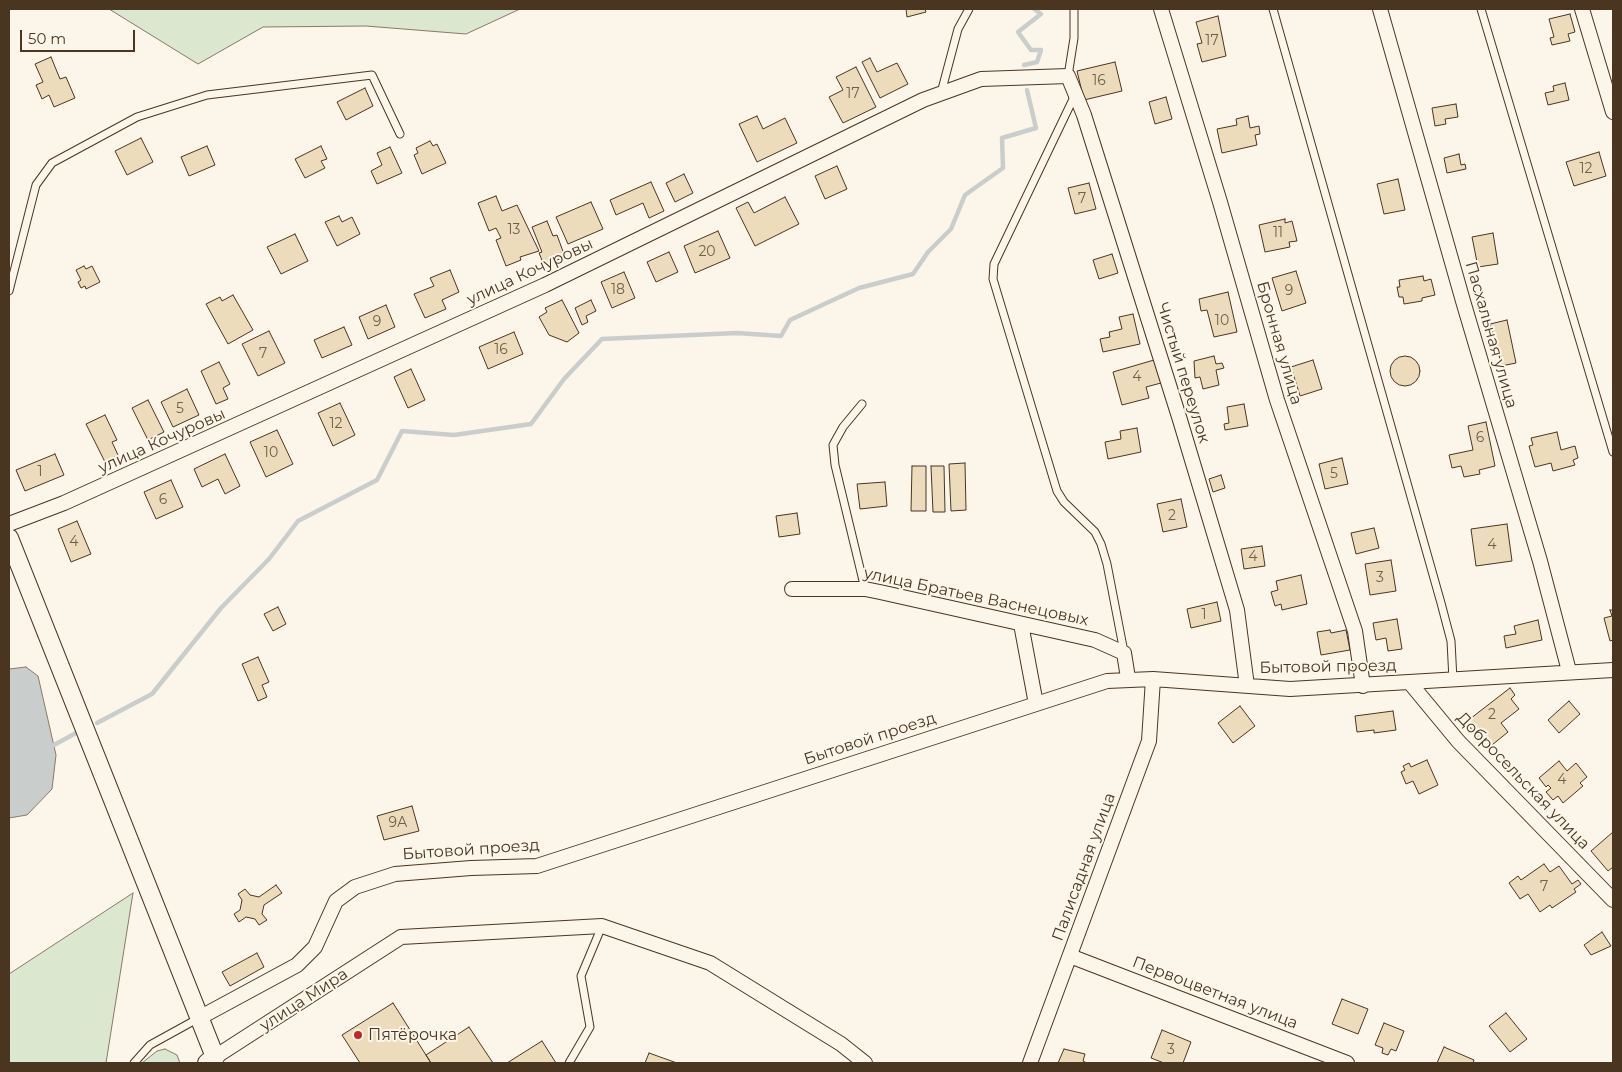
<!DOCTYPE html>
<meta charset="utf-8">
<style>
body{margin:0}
#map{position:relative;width:1622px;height:1072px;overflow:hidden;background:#fbf6e9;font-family:Montserrat,sans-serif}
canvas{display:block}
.frame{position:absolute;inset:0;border:10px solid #4a3520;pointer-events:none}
.scale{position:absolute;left:20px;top:30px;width:115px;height:22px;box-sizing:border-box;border:2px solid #4a3520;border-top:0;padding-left:6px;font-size:15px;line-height:18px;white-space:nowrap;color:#4a3520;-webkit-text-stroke:4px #fbf6e9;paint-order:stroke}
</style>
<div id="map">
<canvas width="1622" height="1072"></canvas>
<div class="frame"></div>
<div class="scale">50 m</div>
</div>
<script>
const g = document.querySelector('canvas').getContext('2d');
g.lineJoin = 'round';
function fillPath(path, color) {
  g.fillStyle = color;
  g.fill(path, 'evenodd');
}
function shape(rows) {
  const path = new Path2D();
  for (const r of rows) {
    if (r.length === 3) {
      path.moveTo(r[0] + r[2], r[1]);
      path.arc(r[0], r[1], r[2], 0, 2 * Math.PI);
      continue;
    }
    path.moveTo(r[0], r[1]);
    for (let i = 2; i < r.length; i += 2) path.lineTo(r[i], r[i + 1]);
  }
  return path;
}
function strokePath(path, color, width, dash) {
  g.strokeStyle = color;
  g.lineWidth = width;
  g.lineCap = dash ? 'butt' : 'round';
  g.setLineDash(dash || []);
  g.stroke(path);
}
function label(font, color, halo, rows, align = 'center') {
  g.font = font + ' Montserrat,sans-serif';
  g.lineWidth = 4;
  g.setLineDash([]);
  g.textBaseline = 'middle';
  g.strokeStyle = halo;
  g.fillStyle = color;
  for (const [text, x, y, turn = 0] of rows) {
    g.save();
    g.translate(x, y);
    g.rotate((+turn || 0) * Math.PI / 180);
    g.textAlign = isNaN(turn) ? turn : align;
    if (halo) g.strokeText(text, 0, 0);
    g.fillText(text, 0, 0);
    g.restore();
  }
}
const green = shape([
 [109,9,520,9,466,34,366,26,263,27,198,64,109,9],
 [133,893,106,1063,9,1063,9,974,133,893],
 [165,1049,177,1055,180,1063,142,1063,157,1051,165,1049]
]);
fillPath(green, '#dce7d0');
strokePath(green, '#887966', 1);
const water = shape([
 [26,667,38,676,56,755,52,789,27,815,9,818,9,669,26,667]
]);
fillPath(water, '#c9cecd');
strokePath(water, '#887966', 1);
strokePath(shape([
 [1024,65,1037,62,1041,50,1031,50,1018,32,1041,14,1034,9],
 [97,723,152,694,221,608,269,559,298,521,377,480,402,431,454,435,531,424,564,379,602,339,737,333,781,336,790,320,859,288,913,274,928,252,951,229,965,195,1003,168,1002,138,1036,128,1027,90],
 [54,745,76,733]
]), '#c9cecd', 4.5);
const building = shape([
 [906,9,925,9,926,12,907,17,906,9],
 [1570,14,1575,32,1568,34,1570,41,1552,45,1550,38,1554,37,1549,19,1570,14],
 [1218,16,1226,56,1202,62,1197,44,1202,43,1196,22,1218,16],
 [51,57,60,79,66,77,75,98,54,107,49,95,42,99,36,85,43,82,35,64,51,57],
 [870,58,877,72,897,63,908,84,880,98,862,62,870,58],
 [1115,62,1122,91,1084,100,1077,71,1115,62],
 [856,67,876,107,843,123,829,97,843,90,836,77,856,67],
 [1565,83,1569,100,1548,105,1545,93,1554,91,1553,86,1565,83],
 [365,88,373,106,346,120,337,102,365,88],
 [1166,97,1172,119,1155,124,1149,102,1166,97],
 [1456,104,1458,117,1445,119,1446,124,1435,126,1432,108,1456,104],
 [757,116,763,129,785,118,797,143,757,162,739,124,757,116],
 [1248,116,1250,128,1259,126,1260,134,1255,135,1257,145,1222,153,1217,129,1237,125,1236,119,1248,116],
 [141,138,153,162,127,175,115,151,141,138],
 [430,141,433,146,437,144,446,163,422,174,414,155,418,153,416,148,430,141],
 [207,146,215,165,189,176,181,157,207,146],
 [321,146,327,159,321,161,325,168,305,178,295,159,321,146],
 [390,147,402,173,377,184,371,171,382,165,377,153,390,147],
 [1599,152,1606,176,1574,186,1566,162,1599,152],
 [1459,154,1461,165,1465,164,1466,169,1447,173,1444,158,1459,154],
 [837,166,847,189,825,199,815,176,837,166],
 [684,174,693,193,675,202,666,183,684,174],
 [1398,179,1405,210,1384,214,1377,184,1398,179],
 [651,182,664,211,649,218,643,203,616,215,610,200,651,182],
 [1089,183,1096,209,1075,214,1068,188,1089,183],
 [496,196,502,211,517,205,539,251,520,257,521,260,506,266,496,240,501,238,496,228,489,231,478,203,496,196],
 [785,197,799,224,755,246,736,208,748,202,754,213,785,197],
 [591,202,603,229,568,244,556,217,591,202],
 [339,216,342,222,352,217,360,234,337,246,325,222,339,216],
 [1285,219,1285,223,1292,221,1297,241,1289,242,1290,247,1265,252,1259,225,1285,219],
 [547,221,553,236,557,235,565,257,544,265,539,253,542,252,532,227,547,221],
 [718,231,730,258,695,273,684,246,718,231],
 [1493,233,1498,264,1478,267,1472,237,1493,233],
 [295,234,308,261,281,274,267,247,295,234],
 [669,252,678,272,656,282,647,262,669,252],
 [1112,254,1118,273,1099,279,1093,260,1112,254],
 [84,266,86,269,92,266,100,282,86,289,85,286,81,288,78,282,81,280,76,270,84,266],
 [450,270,459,292,442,300,446,309,425,318,414,294,434,286,430,278,450,270],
 [1296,271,1306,303,1282,311,1272,278,1296,271],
 [624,272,635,298,612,308,601,282,624,272],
 [1423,276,1424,281,1431,279,1435,295,1422,298,1422,301,1404,304,1403,297,1399,297,1397,287,1400,287,1399,280,1423,276],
 [1228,292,1237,332,1214,337,1207,310,1201,311,1199,299,1228,292],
 [233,295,253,330,228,344,206,304,220,297,222,301,233,295],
 [562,300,579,333,567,342,549,335,539,317,547,312,545,308,562,300],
 [591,300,596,311,586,316,588,322,582,325,575,308,591,300],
 [386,305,395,327,368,339,359,317,386,305],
 [1133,314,1140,344,1103,352,1100,339,1110,337,1109,332,1122,329,1119,317,1133,314],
 [1507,320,1516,363,1501,366,1498,349,1492,351,1490,340,1494,339,1490,324,1507,320],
 [344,327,352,345,322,358,314,340,344,327],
 [269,331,285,363,258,376,242,344,269,331],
 [514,332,523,354,488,369,479,347,514,332],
 [1405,371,15],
 [1214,356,1216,364,1222,363,1224,368,1216,370,1219,385,1203,389,1200,377,1195,378,1194,361,1214,356],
 [1154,360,1161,383,1146,387,1149,398,1122,405,1113,372,1154,360],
 [1313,360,1322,389,1300,396,1291,367,1313,360],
 [219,362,230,384,223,388,228,399,216,404,201,371,219,362],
 [411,369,425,400,408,408,394,377,411,369],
 [187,389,199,415,173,427,161,402,187,389],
 [148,400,164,432,148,440,132,408,148,400],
 [340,403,355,435,333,446,318,413,340,403],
 [1244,404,1248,426,1225,430,1224,424,1229,423,1227,407,1244,404],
 [105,415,117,440,112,442,118,455,105,462,86,424,105,415],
 [1486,422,1495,466,1479,470,1480,474,1464,477,1461,466,1452,468,1449,455,1473,450,1468,426,1486,422],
 [1137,428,1141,452,1108,459,1105,442,1121,439,1120,431,1137,428],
 [277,430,293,464,266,477,250,442,277,430],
 [1557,432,1561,450,1575,446,1578,458,1573,460,1575,465,1553,471,1551,463,1535,467,1529,446,1533,445,1531,438,1557,432],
 [55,454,64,475,25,491,16,470,55,454],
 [225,454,240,486,225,494,218,479,202,487,194,469,225,454],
 [1342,458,1348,484,1325,489,1319,464,1342,458],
 [965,463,966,510,951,511,949,464,965,463],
 [912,466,926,466,926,511,911,511,912,466],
 [931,466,944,466,945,512,933,512,931,466],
 [1221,475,1225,488,1213,492,1209,479,1221,475],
 [171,480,183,507,156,519,144,492,171,480],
 [885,482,887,506,860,509,857,484,885,482],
 [1181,499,1187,527,1163,532,1157,504,1181,499],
 [797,513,800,534,779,537,776,516,797,513],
 [77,521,91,554,71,562,58,529,77,521],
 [1507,524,1512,561,1476,566,1471,529,1507,524],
 [1374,528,1379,548,1356,554,1351,533,1374,528],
 [1262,546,1265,566,1244,569,1241,549,1262,546],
 [1391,560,1396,591,1370,595,1365,564,1391,560],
 [1301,575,1307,604,1282,610,1281,604,1275,606,1271,592,1278,590,1276,581,1301,575],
 [1217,602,1221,621,1191,628,1187,609,1217,602],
 [278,607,286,624,273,631,264,614,278,607],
 [1610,610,1613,610,1613,640,1610,641,1604,618,1612,616,1610,610],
 [1397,619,1402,649,1388,651,1386,638,1376,640,1373,623,1397,619],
 [1538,620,1542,640,1506,648,1504,636,1516,634,1514,626,1538,620],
 [1330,630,1331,633,1346,630,1350,650,1321,655,1317,632,1330,630],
 [258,657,269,682,262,685,267,697,258,701,242,664,258,657],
 [1510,688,1515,695,1511,699,1519,709,1501,723,1508,732,1492,745,1487,739,1482,743,1466,722,1510,688],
 [1569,701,1580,714,1559,733,1548,720,1569,701],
 [1240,706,1255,726,1233,743,1218,723,1240,706],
 [1393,711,1396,730,1374,733,1374,730,1357,732,1355,716,1393,711],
 [1427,760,1438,785,1419,794,1413,781,1406,784,1401,772,1405,770,1403,766,1409,763,1411,767,1427,760],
 [1559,761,1567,771,1576,763,1587,777,1580,783,1583,786,1563,803,1558,796,1553,800,1546,792,1551,788,1548,785,1546,787,1539,778,1559,761],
 [412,806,419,831,384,840,377,816,412,806],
 [1613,832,1613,867,1608,871,1591,851,1613,832],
 [1544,864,1550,872,1559,866,1572,884,1578,880,1581,884,1574,889,1576,892,1552,908,1550,905,1540,912,1528,894,1520,899,1509,883,1518,876,1521,880,1544,864],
 [276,885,282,893,264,905,262,914,267,920,259,925,255,919,246,917,239,922,234,914,240,910,242,900,238,894,245,889,250,895,259,897,276,885],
 [1602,932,1611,946,1591,955,1584,945,1602,932],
 [257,953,264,967,230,986,222,972,257,953],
 [1342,999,1368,1009,1358,1034,1332,1024,1342,999],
 [393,1003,431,1063,360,1063,342,1035,393,1003],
 [1506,1013,1527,1039,1510,1052,1489,1026,1506,1013],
 [1384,1023,1404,1031,1396,1051,1391,1049,1388,1055,1382,1053,1383,1048,1375,1045,1384,1023],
 [469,1027,493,1063,431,1063,426,1055,469,1027],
 [1162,1030,1191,1042,1183,1063,1164,1063,1151,1058,1162,1030],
 [542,1041,556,1063,507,1063,542,1041],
 [1444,1047,1474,1060,1473,1063,1437,1063,1444,1047],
 [1064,1049,1085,1054,1083,1061,1087,1063,1058,1063,1064,1049],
 [649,1053,677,1063,645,1063,649,1053]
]);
fillPath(building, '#ecdcbc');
strokePath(building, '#4a3520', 1);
const service = shape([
 [1273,9,1441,603,1451,641,1453,680],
 [1481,9,1613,452],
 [1068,76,1074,38,1074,9],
 [941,93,958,29,969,9],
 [1075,95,994,264,993,279,1057,491,1064,502,1095,532,1101,544,1107,564,1124,652],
 [9,291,36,185,52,163,137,117,207,95,372,75,400,134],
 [862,404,843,427,833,445,835,465,865,589],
 [134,1063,150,1045,199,1018],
 [569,1063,590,1027,581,976,602,926]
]);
const minor = shape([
 [1161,9,1220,202,1277,400,1355,631,1363,686],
 [1380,9,1463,301,1540,561,1569,671],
 [1582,9,1613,112],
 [9,524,64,503,545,285,923,100,981,79,1068,76,1084,115,1180,420,1237,610,1247,686],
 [792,589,865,589,880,592,1095,640,1124,653,1128,678],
 [1021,624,1036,704],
 [1410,683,1458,741,1613,900],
 [1070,956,1347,1063],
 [199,1018,297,965,315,947,336,901,355,887,395,874,471,868,537,866,1107,681,1153,679,1290,689,1613,670],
 [215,1057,401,937,602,926,710,963,841,1044,865,1063],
 [1030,1063,1149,741,1153,679]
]);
const tertiary = shape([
 [9,538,215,1057,207,1063]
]);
strokePath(service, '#4a3520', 9);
strokePath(minor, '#4a3520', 16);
strokePath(tertiary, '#4a3520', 20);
strokePath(service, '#fbf6e9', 7);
strokePath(minor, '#fbf6e9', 14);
strokePath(tertiary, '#fbf6e9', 18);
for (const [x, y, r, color] of [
 [358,1035,5,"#c62828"]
]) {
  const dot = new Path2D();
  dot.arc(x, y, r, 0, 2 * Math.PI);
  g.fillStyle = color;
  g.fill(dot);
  strokePath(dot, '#fbf6e9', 2);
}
label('14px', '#725f47', null, [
 ["17",1212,41],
 ["16",1099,81],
 ["17",853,94],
 ["12",1586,169],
 ["7",1082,199],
 ["13",514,230],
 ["11",1278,233],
 ["20",707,252],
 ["18",618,290],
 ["9",1289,291],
 ["10",1222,321],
 ["9",377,322],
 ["16",501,350],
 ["7",263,354],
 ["4",1137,377],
 ["5",180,409],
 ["12",336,424],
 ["6",1480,438],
 ["10",271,453],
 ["1",40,472],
 ["5",1334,474],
 ["6",163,500],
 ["2",1172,516],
 ["4",74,542],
 ["4",1492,545],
 ["4",1253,557],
 ["3",1380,578],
 ["1",1204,615],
 ["2",1492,715],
 ["4",1562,780],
 ["9А",398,823],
 ["7",1544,887],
 ["3",1171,1050]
]);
label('16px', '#4a3520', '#fbf6e9', [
 ["улица Кочуровы",530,272,-25],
 ["Пасхальная улица",1491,335,74],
 ["Бронная улица",1279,343,74],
 ["Чистый переулок",1183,373,73],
 ["улица Кочуровы",162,441,-24],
 ["улица Братьев Васнецовых",976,597,12],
 ["Бытовой проезд",1328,667,-1],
 ["Бытовой проезд",870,739,-18],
 ["Добросельская улица",1523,781,46],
 ["Бытовой проезд",471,850,-4],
 ["Палисадная улица",1084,867,-70],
 ["Первоцветная улица",1215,993,21],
 ["улица Мира",304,1000,-33]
]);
label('16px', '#4a3520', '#fbf6e9', [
 ["Пятёрочка",368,1035]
], 'left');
</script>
